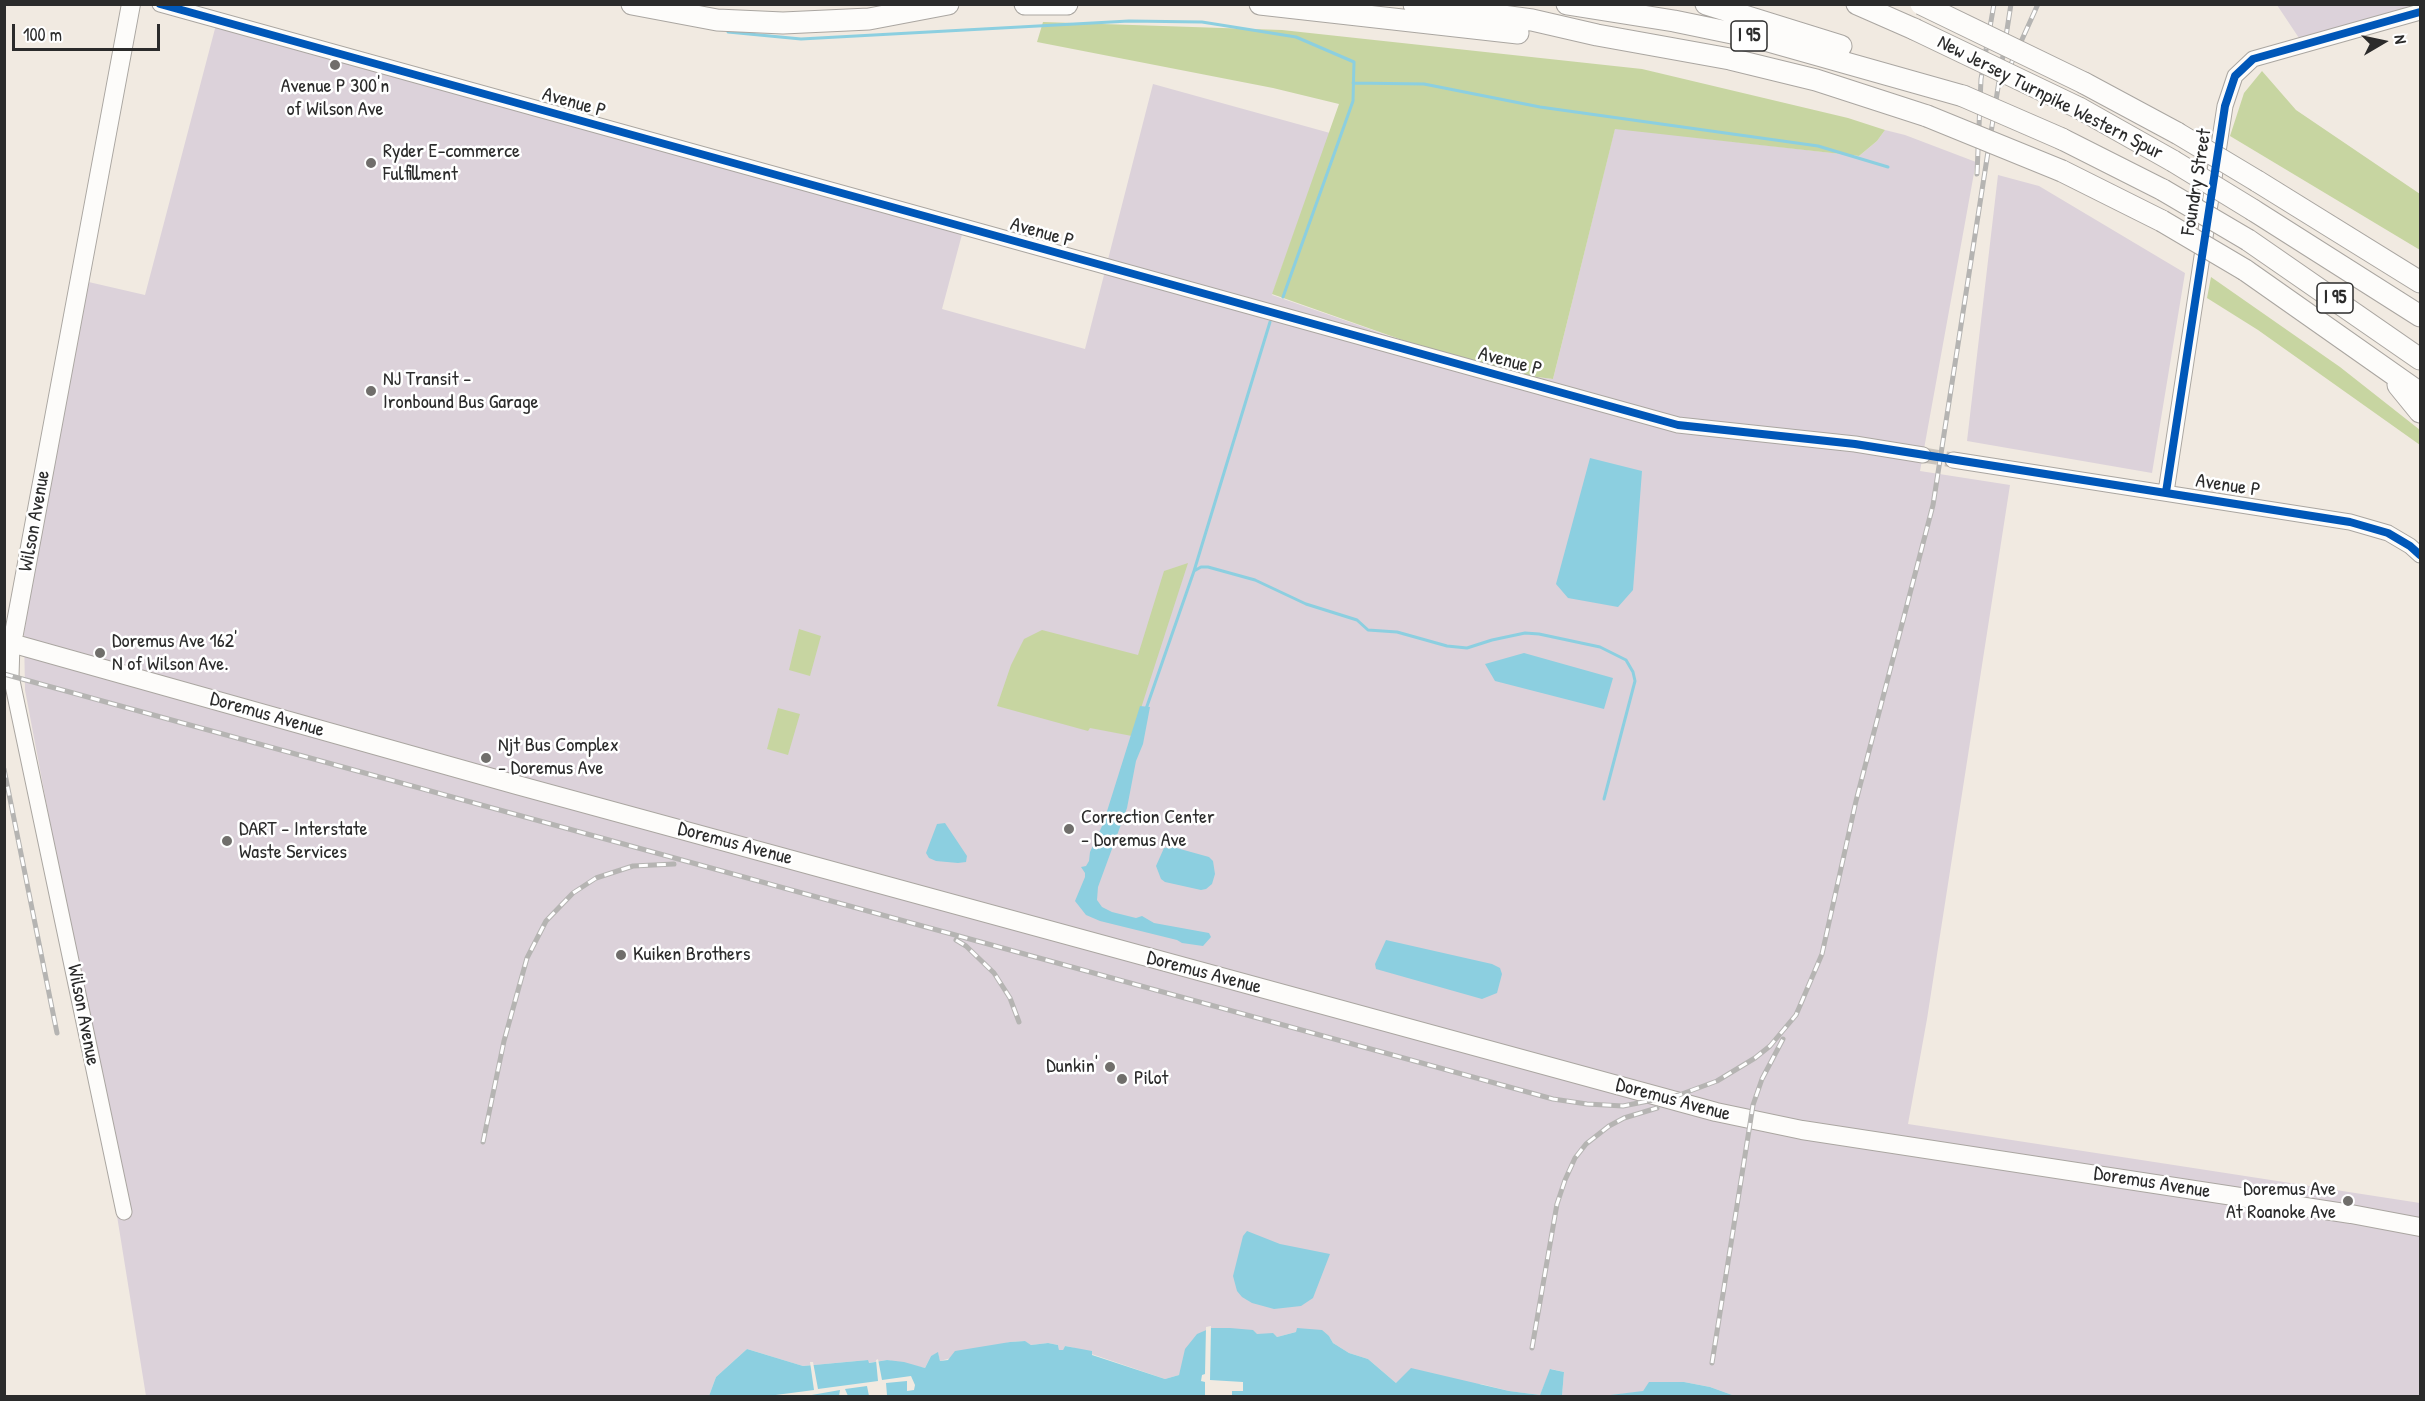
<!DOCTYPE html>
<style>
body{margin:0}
#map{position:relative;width:2425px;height:1401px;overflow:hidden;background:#f1eae1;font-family:"Patrick Hand",sans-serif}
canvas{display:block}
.frame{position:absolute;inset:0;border:6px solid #2b2b2b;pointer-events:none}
.north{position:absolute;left:2353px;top:12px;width:60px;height:60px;-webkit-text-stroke:4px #fff;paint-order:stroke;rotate:81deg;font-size:16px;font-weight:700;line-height:24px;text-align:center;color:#2b2b2b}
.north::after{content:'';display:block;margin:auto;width:21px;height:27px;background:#2b2b2b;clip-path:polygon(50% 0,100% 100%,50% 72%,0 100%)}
.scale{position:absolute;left:12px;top:24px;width:148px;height:27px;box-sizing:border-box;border:3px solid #2b2b2b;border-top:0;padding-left:8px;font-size:18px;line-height:21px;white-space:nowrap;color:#2b2b2b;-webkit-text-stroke:4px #fff;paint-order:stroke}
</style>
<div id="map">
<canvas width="2425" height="1401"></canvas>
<div class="frame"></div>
<div class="north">N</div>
<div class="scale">100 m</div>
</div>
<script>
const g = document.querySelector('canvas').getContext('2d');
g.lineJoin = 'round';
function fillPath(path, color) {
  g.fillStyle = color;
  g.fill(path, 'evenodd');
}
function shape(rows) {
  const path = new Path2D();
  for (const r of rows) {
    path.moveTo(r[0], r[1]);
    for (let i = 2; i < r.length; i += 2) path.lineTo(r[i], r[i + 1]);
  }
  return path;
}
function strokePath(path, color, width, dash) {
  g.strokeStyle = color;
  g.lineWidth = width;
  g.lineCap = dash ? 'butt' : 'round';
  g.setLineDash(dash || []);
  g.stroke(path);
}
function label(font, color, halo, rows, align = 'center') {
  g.font = font + ' "Patrick Hand",sans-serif';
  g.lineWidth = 5;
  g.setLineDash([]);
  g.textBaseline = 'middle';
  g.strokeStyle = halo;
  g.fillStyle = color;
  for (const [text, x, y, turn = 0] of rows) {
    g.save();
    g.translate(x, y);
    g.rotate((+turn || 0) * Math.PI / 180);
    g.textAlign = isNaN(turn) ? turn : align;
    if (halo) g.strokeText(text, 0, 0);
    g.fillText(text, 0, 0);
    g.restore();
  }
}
fillPath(shape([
 [2420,4,2420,11,2303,44,2277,5],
 [217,21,964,227,942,309,1085,349,1153,84,1330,133,1272,295,1490,371,1553,379,1615,128,1859,156,1877,141,1885,130,1905,135,1976,162,1920,471,2010,485,1927,1019,1908,1124,2420,1203,2420,1396,1735,1396,1710,1387,1684,1382,1650,1382,1643,1391,1640,1392,1602,1396,1562,1396,1564,1372,1551,1369,1540,1395,1509,1391,1481,1384,1396,1383,1368,1359,1349,1353,1333,1343,1329,1336,1296,1332,1277,1337,1273,1334,1257,1334,1181,1371,1179,1375,1165,1379,1071,1347,1065,1346,1063,1350,1059,1350,1058,1345,1048,1343,1031,1345,1024,1341,1010,1342,940,1361,938,1353,931,1356,925,1368,887,1360,868,1363,868,1360,803,1366,747,1349,716,1377,709,1396,146,1396,75,955,25,690,24,633,80,280,145,295],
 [1998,175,2039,186,2185,273,2152,473,1967,441]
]), '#dcd2da');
fillPath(shape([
 [1043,22,1282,30,1642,69,1848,118,1885,130,1877,141,1859,156,1615,129,1553,379,1490,371,1272,294,1339,104,1273,88,1037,42],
 [2262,71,2296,110,2420,194,2420,250,2230,136,2244,93],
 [2211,277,2340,367,2420,430,2420,445,2258,330,2207,298],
 [1188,563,1132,736,1090,728,1088,731,997,706,1011,665,1024,639,1042,630,1138,655,1164,571],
 [799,629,821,636,810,676,789,670],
 [778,708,800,714,788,755,767,749]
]), '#c7d5a1');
fillPath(shape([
 [1590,458,1642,471,1633,590,1618,607,1568,598,1556,584],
 [1524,653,1613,678,1604,709,1495,681,1485,664],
 [1140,706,1150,707,1143,744,1136,761,1127,808,1098,887,1097,900,1102,907,1112,912,1136,918,1142,916,1154,923,1209,933,1211,937,1203,946,1182,943,1177,940,1100,921,1086,915,1075,901,1085,877,1085,873,1081,867,1086,866,1089,861,1090,852,1103,824],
 [945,823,967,856,966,862,958,863,936,861,929,858,926,853,937,824],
 [1173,847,1209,857,1213,861,1215,874,1212,884,1206,889,1201,890,1165,882,1161,879,1156,866,1164,848],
 [1386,940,1492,964,1500,968,1502,974,1497,993,1482,999,1376,969,1375,964],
 [1247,1231,1280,1244,1330,1254,1313,1298,1301,1306,1274,1309,1252,1303,1242,1297,1237,1291,1233,1276,1243,1236],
 [1211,1328,1230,1328,1253,1330,1257,1334,1273,1333,1277,1337,1296,1332,1297,1328,1322,1330,1329,1336,1333,1343,1349,1353,1368,1359,1396,1383,1411,1368,1509,1391,1540,1395,1550,1369,1564,1372,1562,1396,709,1396,716,1377,747,1349,803,1366,868,1360,869,1363,887,1360,904,1362,925,1368,931,1356,938,1352,940,1361,948,1360,955,1351,1010,1342,1025,1341,1031,1345,1048,1343,1058,1345,1059,1350,1063,1350,1065,1346,1092,1351,1092,1355,1165,1379,1179,1375,1185,1349,1197,1334],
 [1649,1382,1684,1382,1710,1387,1735,1396,1602,1396,1643,1391]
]), '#8ccfe0');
fillPath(shape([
 [1211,1326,1210,1380,1243,1382,1243,1391,1232,1391,1232,1396,1205,1395,1205,1382,1201,1381,1202,1375,1205,1374,1206,1327],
 [878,1359,882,1380,911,1376,915,1385,914,1390,907,1391,907,1381,886,1383,887,1395,875,1396,869,1396,867,1386,845,1389,848,1396,839,1396,840,1390,806,1396,768,1396,814,1390,810,1362,813,1362,818,1389,878,1381,876,1360]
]), '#f1eae1');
strokePath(shape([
 [728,32,801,39,1129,21,1202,22,1296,37,1354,62,1353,101,1283,297],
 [1353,83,1424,84,1540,107,1818,146,1888,167],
 [1194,571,1270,322],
 [1146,709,1194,571,1201,567,1208,567,1255,580,1306,604,1357,620,1368,630,1397,632,1447,646,1467,648,1492,640,1525,633,1539,634,1600,647,1626,660,1633,672,1635,681,1604,799]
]), '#8ccfe0', 3);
strokePath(shape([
 [1923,455,1953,460]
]), '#c9c4bd', 15, [15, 8]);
const minor = shape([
 [160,4,1678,425,1855,444,1923,455],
 [1953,460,2350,522,2388,533,2410,546,2420,555],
 [2166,492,2225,106,2235,76,2253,59,2420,12],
 [12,644,11,676,124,1212]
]);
const major = shape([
 [4,641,517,785,1716,1112,1802,1130,2351,1214,2420,1227],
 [12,644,131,4]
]);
const highway = shape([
 [632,4,717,20,783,23,869,19,948,4],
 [1025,4,1067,4],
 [1260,4,1518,33],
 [1414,4,1532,20,1597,35,1730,59,1816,80,1927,116],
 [1567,4,1674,21,1761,39,1963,96],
 [1706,4,1841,46],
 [1857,4,1914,29],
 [2084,83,2177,133],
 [2079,108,2173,161],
 [2062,139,2163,190],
 [2062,171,2162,221],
 [2257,181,2420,282],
 [2253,210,2420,316],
 [2248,240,2420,359],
 [2245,270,2420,393],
 [2398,385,2420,412]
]);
strokePath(minor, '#aaa6a1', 17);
strokePath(major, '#aaa6a1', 20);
strokePath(highway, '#aaa6a1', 23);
strokePath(minor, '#fdfcfa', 15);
strokePath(major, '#fdfcfa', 18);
strokePath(highway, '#fdfcfa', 21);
const rail = shape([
 [2002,84,2038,4],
 [1977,174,1981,79,1994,4],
 [4,674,1553,1099,1587,1104,1623,1106,1679,1095,1717,1081,1755,1058,1770,1046,1796,1015,1822,954,1856,801,1933,505,2011,4],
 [4,769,57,1033],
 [956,940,966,946,994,973,1010,998,1019,1022],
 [483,1142,504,1041,527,958,546,921,573,893,596,878,633,866,674,864],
 [1532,1348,1557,1204,1565,1180,1575,1158,1586,1144,1609,1126,1624,1118,1657,1108],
 [1712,1363,1753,1105,1762,1079,1783,1039]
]);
strokePath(rail, '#b5b4b2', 5);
strokePath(rail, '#fff', 3, [9]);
const highwayBridge = shape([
 [1921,4,2084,83],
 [1914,29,2079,108],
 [1963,96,2062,139],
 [1927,116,2062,171],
 [2177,133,2257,181],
 [2173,161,2253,210],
 [2163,190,2248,240],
 [2162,221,2245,270]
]);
strokePath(highwayBridge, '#aaa6a1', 23, []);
strokePath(highwayBridge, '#fdfcfa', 21);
strokePath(shape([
 [160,4,1678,425,1855,444,2350,522,2388,533,2410,546,2420,555],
 [2166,492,2225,106,2235,76,2253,59,2420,12]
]), '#0057b8', 8);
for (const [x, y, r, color] of [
 [335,65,6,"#706e6b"],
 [371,163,6,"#706e6b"],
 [371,391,6,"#706e6b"],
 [100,653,6,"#706e6b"],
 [486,758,6,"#706e6b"],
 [1069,829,6,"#706e6b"],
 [227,841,6,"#706e6b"],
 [621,955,6,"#706e6b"],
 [1110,1067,6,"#706e6b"],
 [1122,1079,6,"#706e6b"],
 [2348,1201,6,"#706e6b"]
]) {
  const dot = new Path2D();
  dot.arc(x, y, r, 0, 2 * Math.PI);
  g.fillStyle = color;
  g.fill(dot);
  strokePath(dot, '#fff', 2);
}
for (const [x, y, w] of [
 [1749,36,36],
 [2335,298,36]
]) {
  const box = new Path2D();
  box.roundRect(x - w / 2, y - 15, w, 30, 4.5);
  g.fillStyle = '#fff';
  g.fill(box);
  strokePath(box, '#2b2b2b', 1.5);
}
label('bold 18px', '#2b2b2b', null, [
 ["I 95",1749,36],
 ["I 95",2335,298]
]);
label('20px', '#2b2b2b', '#fff', [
 ["Avenue P 300'n",335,87,"center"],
 ["of Wilson Ave",335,110,"center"],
 ["Ryder E-commerce",383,152],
 ["Fulfillment",383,175],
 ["NJ Transit -",383,380],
 ["Ironbound Bus Garage",383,403],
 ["Doremus Ave 162'",112,642],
 ["N of Wilson Ave.",112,665],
 ["Njt Bus Complex",498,746],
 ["- Doremus Ave",498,769],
 ["Correction Center",1081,818],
 ["- Doremus Ave",1081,841],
 ["DART - Interstate",239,830],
 ["Waste Services",239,853],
 ["Kuiken Brothers",633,955],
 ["Dunkin'",1098,1067,"right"],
 ["Pilot",1134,1079],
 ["Doremus Ave",2336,1190,"right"],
 ["At Roanoke Ave",2336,1213,"right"]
], 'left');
label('20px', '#2b2b2b', '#fff', [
 ["New Jersey Turnpike Western Spur",2050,98,27],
 ["Avenue P",574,103,16],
 ["Foundry Street",2197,182,-81],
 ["Avenue P",1042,233,16],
 ["Avenue P",1510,362,15],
 ["Avenue P",2228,486,9],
 ["Wilson Avenue",35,521,-80],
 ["Doremus Avenue",267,715,16],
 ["Doremus Avenue",735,844,15],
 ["Doremus Avenue",1204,973,15],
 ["Wilson Avenue",83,1015,79],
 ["Doremus Avenue",1673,1100,15],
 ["Doremus Avenue",2152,1183,9]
]);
</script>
